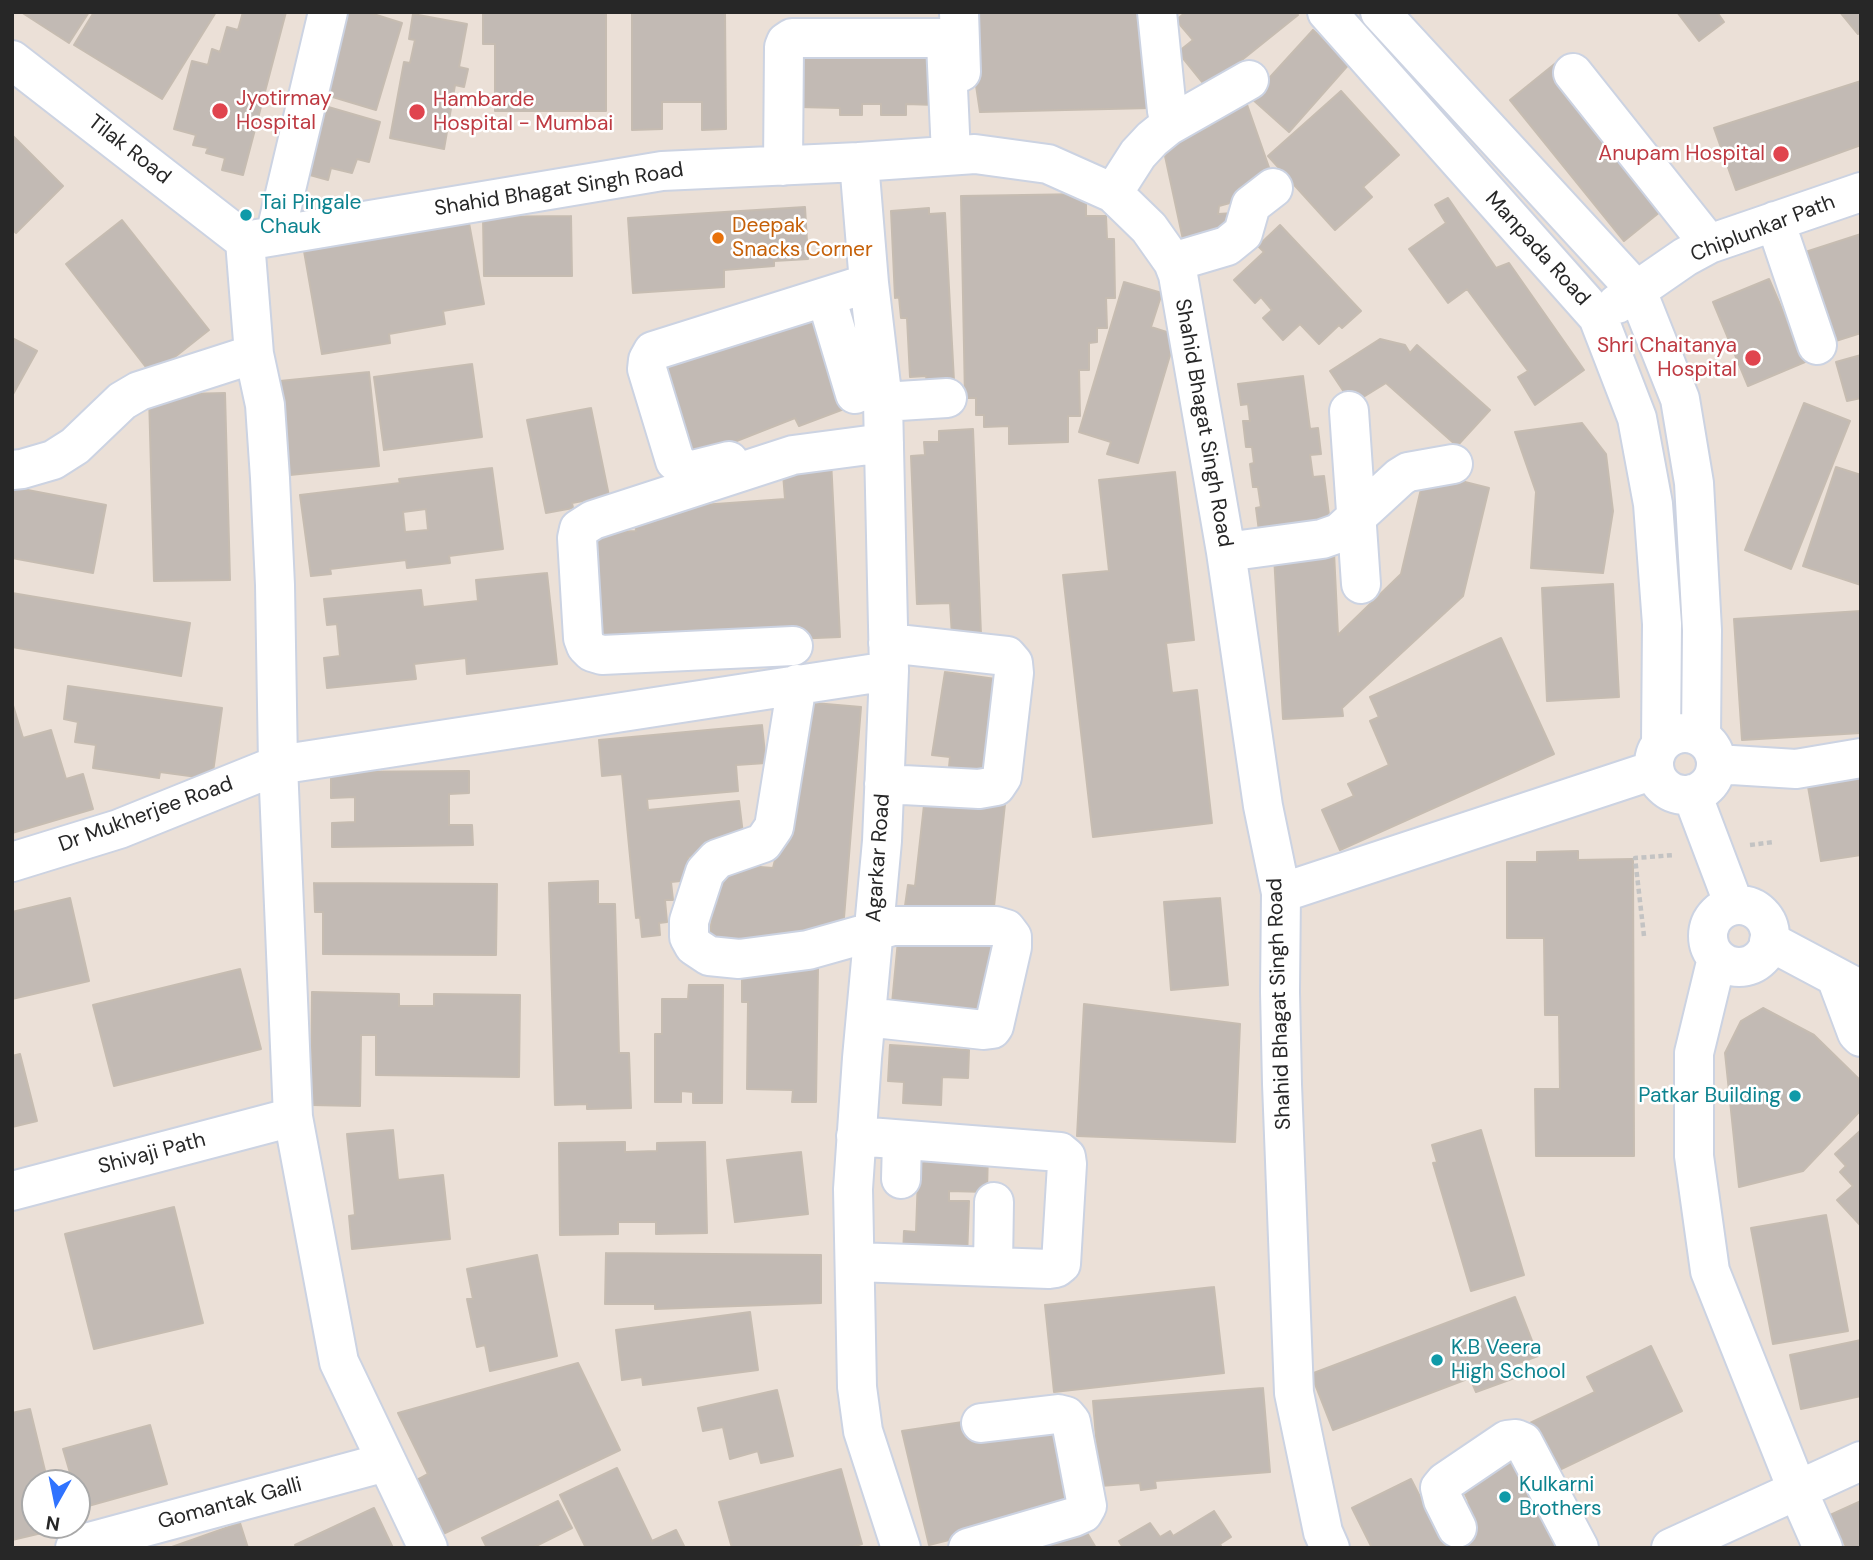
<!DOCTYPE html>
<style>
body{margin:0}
#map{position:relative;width:1873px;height:1560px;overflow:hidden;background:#ebe0d7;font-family:"DM Sans",sans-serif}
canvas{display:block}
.frame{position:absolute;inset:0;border:14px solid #272727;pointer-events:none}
.north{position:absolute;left:21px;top:1469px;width:70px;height:70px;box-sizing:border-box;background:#fff;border:2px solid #a9a9a9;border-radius:50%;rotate:189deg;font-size:19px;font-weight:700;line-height:28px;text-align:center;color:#272727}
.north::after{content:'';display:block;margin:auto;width:24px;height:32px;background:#3073ff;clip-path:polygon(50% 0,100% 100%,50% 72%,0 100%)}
</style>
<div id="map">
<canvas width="1873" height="1560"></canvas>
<div class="frame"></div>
<div class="north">N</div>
</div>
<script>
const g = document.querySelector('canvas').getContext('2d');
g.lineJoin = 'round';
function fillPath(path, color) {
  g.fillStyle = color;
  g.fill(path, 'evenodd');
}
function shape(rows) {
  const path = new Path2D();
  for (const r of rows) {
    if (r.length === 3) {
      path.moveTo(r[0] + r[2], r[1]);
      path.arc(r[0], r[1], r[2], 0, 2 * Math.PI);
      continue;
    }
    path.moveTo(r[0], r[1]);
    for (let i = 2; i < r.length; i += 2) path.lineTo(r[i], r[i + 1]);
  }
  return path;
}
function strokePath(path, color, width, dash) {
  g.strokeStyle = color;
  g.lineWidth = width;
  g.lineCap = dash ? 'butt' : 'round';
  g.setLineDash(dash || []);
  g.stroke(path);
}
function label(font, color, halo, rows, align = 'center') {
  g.font = font + ' "DM Sans",sans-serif';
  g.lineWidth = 5;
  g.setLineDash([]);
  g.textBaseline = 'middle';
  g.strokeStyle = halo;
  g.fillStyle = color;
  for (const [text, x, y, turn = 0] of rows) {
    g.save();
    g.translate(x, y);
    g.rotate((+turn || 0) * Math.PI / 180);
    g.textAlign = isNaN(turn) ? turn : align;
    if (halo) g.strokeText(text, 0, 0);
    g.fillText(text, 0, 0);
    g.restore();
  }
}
const building = shape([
 [21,12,89,12,69,43,21,12],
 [94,12,216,12,162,99,74,45,94,12],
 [243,12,286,12,243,175,222,170,225,158,206,153,208,148,193,145,196,135,174,129,192,61,208,65,212,49,220,52,227,27,238,30,243,12],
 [341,12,367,12,402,23,376,110,316,92,341,12],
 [483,12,606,12,606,111,495,111,495,44,483,44,483,12],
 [632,12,725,12,726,129,702,130,702,102,662,102,662,129,632,130,632,12],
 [965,12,1138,12,1151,108,980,112,965,12],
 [1186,12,1296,12,1298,15,1207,88,1178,52,1193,40,1176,20,1186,12],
 [1677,12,1717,12,1724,22,1699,41,1677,12],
 [1840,12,1861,12,1861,32,1858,34,1840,12],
 [413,14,467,24,459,67,468,69,464,87,455,85,444,149,390,138,404,62,410,63,415,40,409,39,413,14],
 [1313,30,1350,63,1289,132,1251,98,1313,30],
 [791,43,936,43,936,105,906,104,906,115,881,115,881,104,862,104,862,115,840,115,840,108,799,107,791,43],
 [1557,62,1671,203,1624,241,1510,100,1557,62],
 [1861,81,1861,145,1736,190,1714,128,1861,81],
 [1341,91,1399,155,1363,187,1372,197,1335,230,1268,156,1341,91],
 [1244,96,1272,176,1239,188,1237,201,1219,206,1218,214,1235,213,1243,225,1185,249,1162,142,1210,127,1204,112,1244,96],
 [318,104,380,122,369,162,357,159,352,173,331,168,328,180,299,172,318,104],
 [12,135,63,186,16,233,12,229,12,135],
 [1086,194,1086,216,1106,216,1107,239,1114,239,1115,298,1106,298,1107,328,1097,328,1097,342,1089,343,1089,370,1079,370,1080,416,1068,416,1068,442,1009,444,1009,426,984,427,984,415,976,415,976,398,965,398,961,196,1086,194],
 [1448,198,1496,268,1509,263,1584,370,1535,405,1518,377,1528,371,1467,289,1448,303,1409,249,1446,223,1435,205,1448,198],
 [805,207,808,259,774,261,774,266,724,270,724,287,633,293,628,218,805,207],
 [929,208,929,214,945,213,954,381,927,382,926,376,910,377,907,318,901,318,899,297,895,298,891,211,929,208],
 [571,216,572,276,484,276,483,217,571,216],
 [122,220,209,330,152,375,66,264,122,220],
 [469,223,484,304,443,311,445,324,389,334,390,343,322,354,304,251,469,223],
 [1280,225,1361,311,1342,328,1339,325,1319,344,1300,324,1283,340,1263,318,1272,310,1261,297,1255,303,1234,280,1264,252,1258,246,1280,225],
 [1861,234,1861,333,1823,345,1793,256,1861,234],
 [1769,279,1805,362,1748,386,1713,302,1769,279],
 [1124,282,1162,293,1151,327,1176,335,1138,463,1107,454,1111,442,1079,432,1124,282],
 [813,313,852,406,799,426,795,418,691,459,655,367,813,313],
 [12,338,37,351,12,396,12,338],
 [1380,339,1405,345,1410,353,1417,345,1490,410,1457,446,1386,383,1352,404,1330,371,1380,339],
 [1861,355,1861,398,1847,401,1836,362,1861,355],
 [472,364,482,437,384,450,374,377,472,364],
 [369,372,379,466,280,476,270,382,369,372],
 [1303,376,1310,429,1318,428,1321,454,1310,455,1313,477,1324,476,1330,523,1259,531,1256,508,1261,507,1258,487,1253,487,1250,464,1254,463,1252,447,1246,447,1243,421,1250,421,1248,404,1241,405,1238,384,1303,376],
 [225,393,230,580,154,581,149,395,225,393],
 [1804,403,1850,421,1791,569,1745,550,1804,403],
 [591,408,609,496,572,503,573,508,546,513,527,420,591,408],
 [1582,423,1606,454,1613,511,1603,573,1531,568,1536,492,1515,432,1582,423],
 [973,429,981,635,952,636,950,603,917,604,911,456,925,455,924,442,939,442,939,431,973,429],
 [831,460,840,637,595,647,583,534,636,531,635,521,662,519,661,504,701,501,702,505,785,499,782,461,831,460],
 [1836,467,1861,475,1861,585,1803,566,1836,467],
 [492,468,503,549,449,556,450,563,407,568,406,560,330,569,331,574,311,576,300,495,400,483,399,479,492,468],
 [426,509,428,530,405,532,403,512,426,509],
 [1175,472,1194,640,1166,643,1172,693,1197,690,1212,823,1093,837,1063,575,1109,571,1099,480,1175,472],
 [1425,472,1489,488,1463,596,1342,708,1343,716,1283,719,1274,555,1334,552,1338,635,1401,574,1425,472],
 [12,487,106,505,93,573,12,558,12,487],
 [547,573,557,664,467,674,466,658,414,664,416,679,327,688,324,658,340,656,337,624,327,625,324,599,421,590,423,607,478,601,476,580,547,573],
 [1613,584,1619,697,1547,701,1542,588,1613,584],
 [12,593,190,623,181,676,12,647,12,593],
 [1861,611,1861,733,1742,740,1734,619,1861,611],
 [1501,638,1554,754,1340,850,1322,810,1354,796,1348,784,1389,765,1370,721,1379,717,1370,697,1501,638],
 [945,672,1003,680,989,772,949,767,950,757,932,755,945,672],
 [68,686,222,708,212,779,160,772,159,778,93,768,96,745,75,742,78,722,64,719,68,686],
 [12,702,23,738,51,730,66,779,83,774,93,809,12,833,12,702],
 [814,703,861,707,843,930,813,928,812,939,709,950,713,903,717,904,721,864,773,868,814,703],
 [762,725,766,763,736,765,738,791,647,799,648,810,739,801,743,834,717,837,719,854,688,857,690,880,671,882,673,900,665,900,667,922,659,923,660,935,642,937,640,917,636,918,622,774,602,776,599,740,762,725],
 [1861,766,1861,855,1821,861,1806,775,1861,766],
 [469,771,469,793,449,794,449,825,472,825,473,845,332,847,332,823,355,822,355,797,331,798,331,772,469,771],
 [925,796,1005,804,993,916,905,906,908,885,915,886,925,796],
 [1578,851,1578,860,1633,859,1634,1156,1536,1156,1535,1089,1560,1089,1559,1015,1545,1015,1544,938,1507,938,1507,862,1537,862,1537,852,1578,851],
 [598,881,598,904,615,904,619,1053,629,1053,631,1108,587,1109,587,1104,555,1105,549,883,598,881],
 [314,883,497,884,496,955,323,954,323,912,315,912,314,883],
 [70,898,89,981,12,999,12,912,70,898],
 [1220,898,1228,985,1171,990,1164,902,1220,898],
 [899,930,999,940,989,1023,891,1014,899,930],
 [781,967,818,968,816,1102,792,1102,793,1090,747,1089,748,1002,742,1002,742,971,781,967],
 [240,969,261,1049,114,1086,93,1005,240,969],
 [689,985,723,985,722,1103,693,1103,693,1092,681,1091,681,1102,655,1102,655,1034,662,1034,662,999,688,999,689,985],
 [312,992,399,994,399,1006,434,1006,434,994,520,995,519,1077,376,1075,376,1035,361,1035,360,1106,311,1105,312,992],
 [1084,1004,1240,1024,1235,1142,1077,1136,1084,1004],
 [1763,1008,1814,1035,1861,1081,1861,1110,1803,1171,1739,1187,1725,1053,1741,1021,1763,1008],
 [890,1045,969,1050,968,1078,942,1077,941,1105,903,1103,904,1082,888,1081,890,1045],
 [20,1054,37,1121,12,1127,12,1056,20,1054],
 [393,1130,398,1180,443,1175,450,1239,352,1249,349,1216,355,1215,347,1134,393,1130],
 [1481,1130,1524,1275,1471,1291,1433,1163,1437,1162,1432,1145,1481,1130],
 [1861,1130,1861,1226,1837,1200,1853,1186,1840,1172,1846,1166,1835,1154,1861,1130],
 [625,1142,625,1152,657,1151,657,1143,705,1142,707,1233,656,1234,656,1222,618,1222,618,1234,560,1235,559,1143,625,1142],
 [908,1146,988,1151,987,1192,949,1191,949,1201,969,1201,967,1259,903,1257,904,1231,916,1232,918,1177,908,1146],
 [801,1152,808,1214,735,1222,727,1160,801,1152],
 [174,1207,203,1323,94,1349,65,1234,174,1207],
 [1826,1215,1848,1331,1773,1344,1751,1228,1826,1215],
 [606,1253,821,1255,821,1303,655,1309,655,1304,605,1304,606,1253],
 [537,1255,557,1356,490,1371,485,1345,477,1347,467,1299,473,1299,467,1269,537,1255],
 [1214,1287,1224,1373,1054,1392,1045,1305,1214,1287],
 [1515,1297,1538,1356,1516,1364,1520,1376,1476,1392,1470,1378,1333,1430,1311,1374,1515,1297],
 [750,1312,758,1370,643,1385,642,1377,622,1380,616,1330,750,1312],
 [1861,1340,1861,1396,1801,1409,1790,1355,1861,1340],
 [1651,1346,1682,1411,1553,1473,1528,1424,1595,1392,1587,1377,1651,1346],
 [578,1363,620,1450,443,1534,417,1480,428,1474,398,1413,578,1363],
 [1263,1388,1270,1472,1155,1481,1156,1488,1141,1490,1140,1483,1100,1486,1093,1401,1263,1388],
 [777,1390,793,1456,761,1463,758,1451,730,1459,723,1427,703,1431,698,1408,777,1390],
 [30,1409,48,1483,35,1483,35,1525,58,1525,59,1529,12,1540,12,1413,30,1409],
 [976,1420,1063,1426,1077,1508,929,1545,902,1431,976,1420],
 [150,1425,167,1484,81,1508,77,1496,77,1483,73,1483,63,1449,150,1425],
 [1518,1448,1569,1548,1372,1548,1352,1508,1411,1479,1445,1546,1476,1530,1463,1505,1469,1502,1462,1488,1518,1448],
 [617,1468,652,1541,676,1530,685,1548,586,1548,560,1495,617,1468],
 [841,1469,862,1544,849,1548,732,1548,719,1502,841,1469],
 [558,1501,572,1528,532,1548,487,1548,482,1538,558,1501],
 [1861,1501,1861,1548,1847,1548,1828,1516,1861,1501],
 [374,1508,393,1548,297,1548,295,1545,374,1508],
 [1214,1511,1231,1537,1220,1544,1222,1548,1123,1548,1119,1541,1150,1523,1160,1537,1170,1531,1173,1536,1214,1511],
 [240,1523,248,1548,169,1548,240,1523],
 [1067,1531,1072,1539,1086,1531,1096,1548,1031,1548,1067,1531]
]);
fillPath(building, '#c2bab4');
strokePath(building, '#c6bcb1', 2);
const minor = shape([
 [959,12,961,72],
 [1157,12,1167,111],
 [1327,12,1598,317,1637,418,1653,504,1662,624,1661,743],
 [1380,12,1637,291,1680,399,1694,483,1702,630,1701,737],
 [12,60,245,241],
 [1573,73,1709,244],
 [859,162,869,283,883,402,889,671,882,841,862,1058,853,1189,857,1387,863,1431,901,1548],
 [783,166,784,47,786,42,792,38,940,38,944,40,946,43,951,155],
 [1113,193,1138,154,1152,139,1168,126,1249,80],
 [1775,221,1817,345],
 [275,236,328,12],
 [245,241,662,171,859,162,975,154,1048,164,1113,193,1149,228,1173,262,1178,275,1226,552,1263,806,1281,893,1280,992,1282,1084,1294,1393,1323,1532,1330,1548],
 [245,241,254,354,265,405,270,478,275,585,278,765,293,1117,339,1362,428,1548],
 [1173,262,1227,246,1243,233,1251,205,1273,188],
 [826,297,855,394],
 [1617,304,1685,257,1709,244,1861,192],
 [883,402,947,398],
 [1349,411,1361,584],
 [729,461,693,470,684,468,675,461,647,369,648,360,653,351,869,283],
 [12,470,22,469,53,460,75,446,122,401,139,391,254,354],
 [1226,552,1322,539,1339,533,1400,477,1408,472,1453,464],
 [793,646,602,655,592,652,586,646,583,638,577,538,579,529,593,520,793,455,884,443],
 [797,684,774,827,763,843,717,859,705,872,689,921,689,937,694,946,709,956,739,959,808,950,893,926,996,926,1006,929,1012,937,1012,947,994,1026,992,1029,984,1030,866,1017],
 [1685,764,31],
 [1716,764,1796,769,1861,758],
 [884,784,979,789,996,786,1002,777,1014,673,1013,663,1007,656,888,643],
 [1692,794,1734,905],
 [12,862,119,829,278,765,889,671],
 [1281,893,1654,770],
 [1739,936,31],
 [1769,941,1861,990],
 [1717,958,1694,1053,1694,1156,1710,1271,1797,1489,1823,1548],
 [1836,977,1857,1033,1861,1037],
 [901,1179,902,1140],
 [12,1191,293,1117],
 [856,1262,1049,1269,1056,1268,1061,1264,1067,1164,1066,1157,1060,1152,856,1136],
 [993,1267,994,1202],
 [1457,1528,1443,1500,1440,1488,1445,1482,1507,1440,1516,1439,1523,1442,1579,1548],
 [75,1548,93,1541,386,1462],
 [968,1548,1074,1517,1083,1513,1087,1506,1071,1422,1066,1416,1058,1414,981,1423],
 [1671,1548,1861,1461]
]);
strokePath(minor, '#ccd3e2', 42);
strokePath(shape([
 [1750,845,1774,842],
 [1644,936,1635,858,1675,855]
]), '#c3c3c3', 4.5, [5, 3.5]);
strokePath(minor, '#fff', 38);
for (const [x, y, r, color] of [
 [220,111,9,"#e0444e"],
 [417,112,9,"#e0444e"],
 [1781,154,9,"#e0444e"],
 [246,215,7,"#0f9aa8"],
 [718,238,7,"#e8710a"],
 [1753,358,9,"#e0444e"],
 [1795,1096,7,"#0f9aa8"],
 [1437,1360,7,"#0f9aa8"],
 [1505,1497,7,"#0f9aa8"]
]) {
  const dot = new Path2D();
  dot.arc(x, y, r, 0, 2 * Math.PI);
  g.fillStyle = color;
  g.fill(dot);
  strokePath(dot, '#fff', 2.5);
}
label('21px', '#be3a42', '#fff', [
 ["Jyotirmay",236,99],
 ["Hospital",236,123],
 ["Hambarde",433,100],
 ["Hospital - Mumbai",433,124],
 ["Anupam Hospital",1765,154,"right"],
 ["Shri Chaitanya",1737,346,"right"],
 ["Hospital",1737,370,"right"]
], 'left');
label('21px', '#272727', '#fff', [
 ["Tilak Road",129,150,38],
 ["Shahid Bhagat Singh Road",559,190,-9],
 ["Chiplunkar Path",1763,229,-21],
 ["Manpada Road",1537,249,48],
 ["Shahid Bhagat Singh Road",1203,423,80],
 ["Dr Mukherjee Road",146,815,-20],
 ["Agarkar Road",879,858,-86],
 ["Shahid Bhagat Singh Road",1280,1004,-92],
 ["Shivaji Path",152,1154,-15],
 ["Gomantak Galli",230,1504,-15]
]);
label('21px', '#0d838f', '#fff', [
 ["Tai Pingale",260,203],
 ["Chauk",260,227],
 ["Patkar Building",1781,1096,"right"],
 ["K.B Veera",1451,1348],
 ["High School",1451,1372],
 ["Kulkarni",1519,1485],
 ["Brothers",1519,1509]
], 'left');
label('21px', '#c56008', '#fff', [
 ["Deepak",732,226],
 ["Snacks Corner",732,250]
], 'left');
</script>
